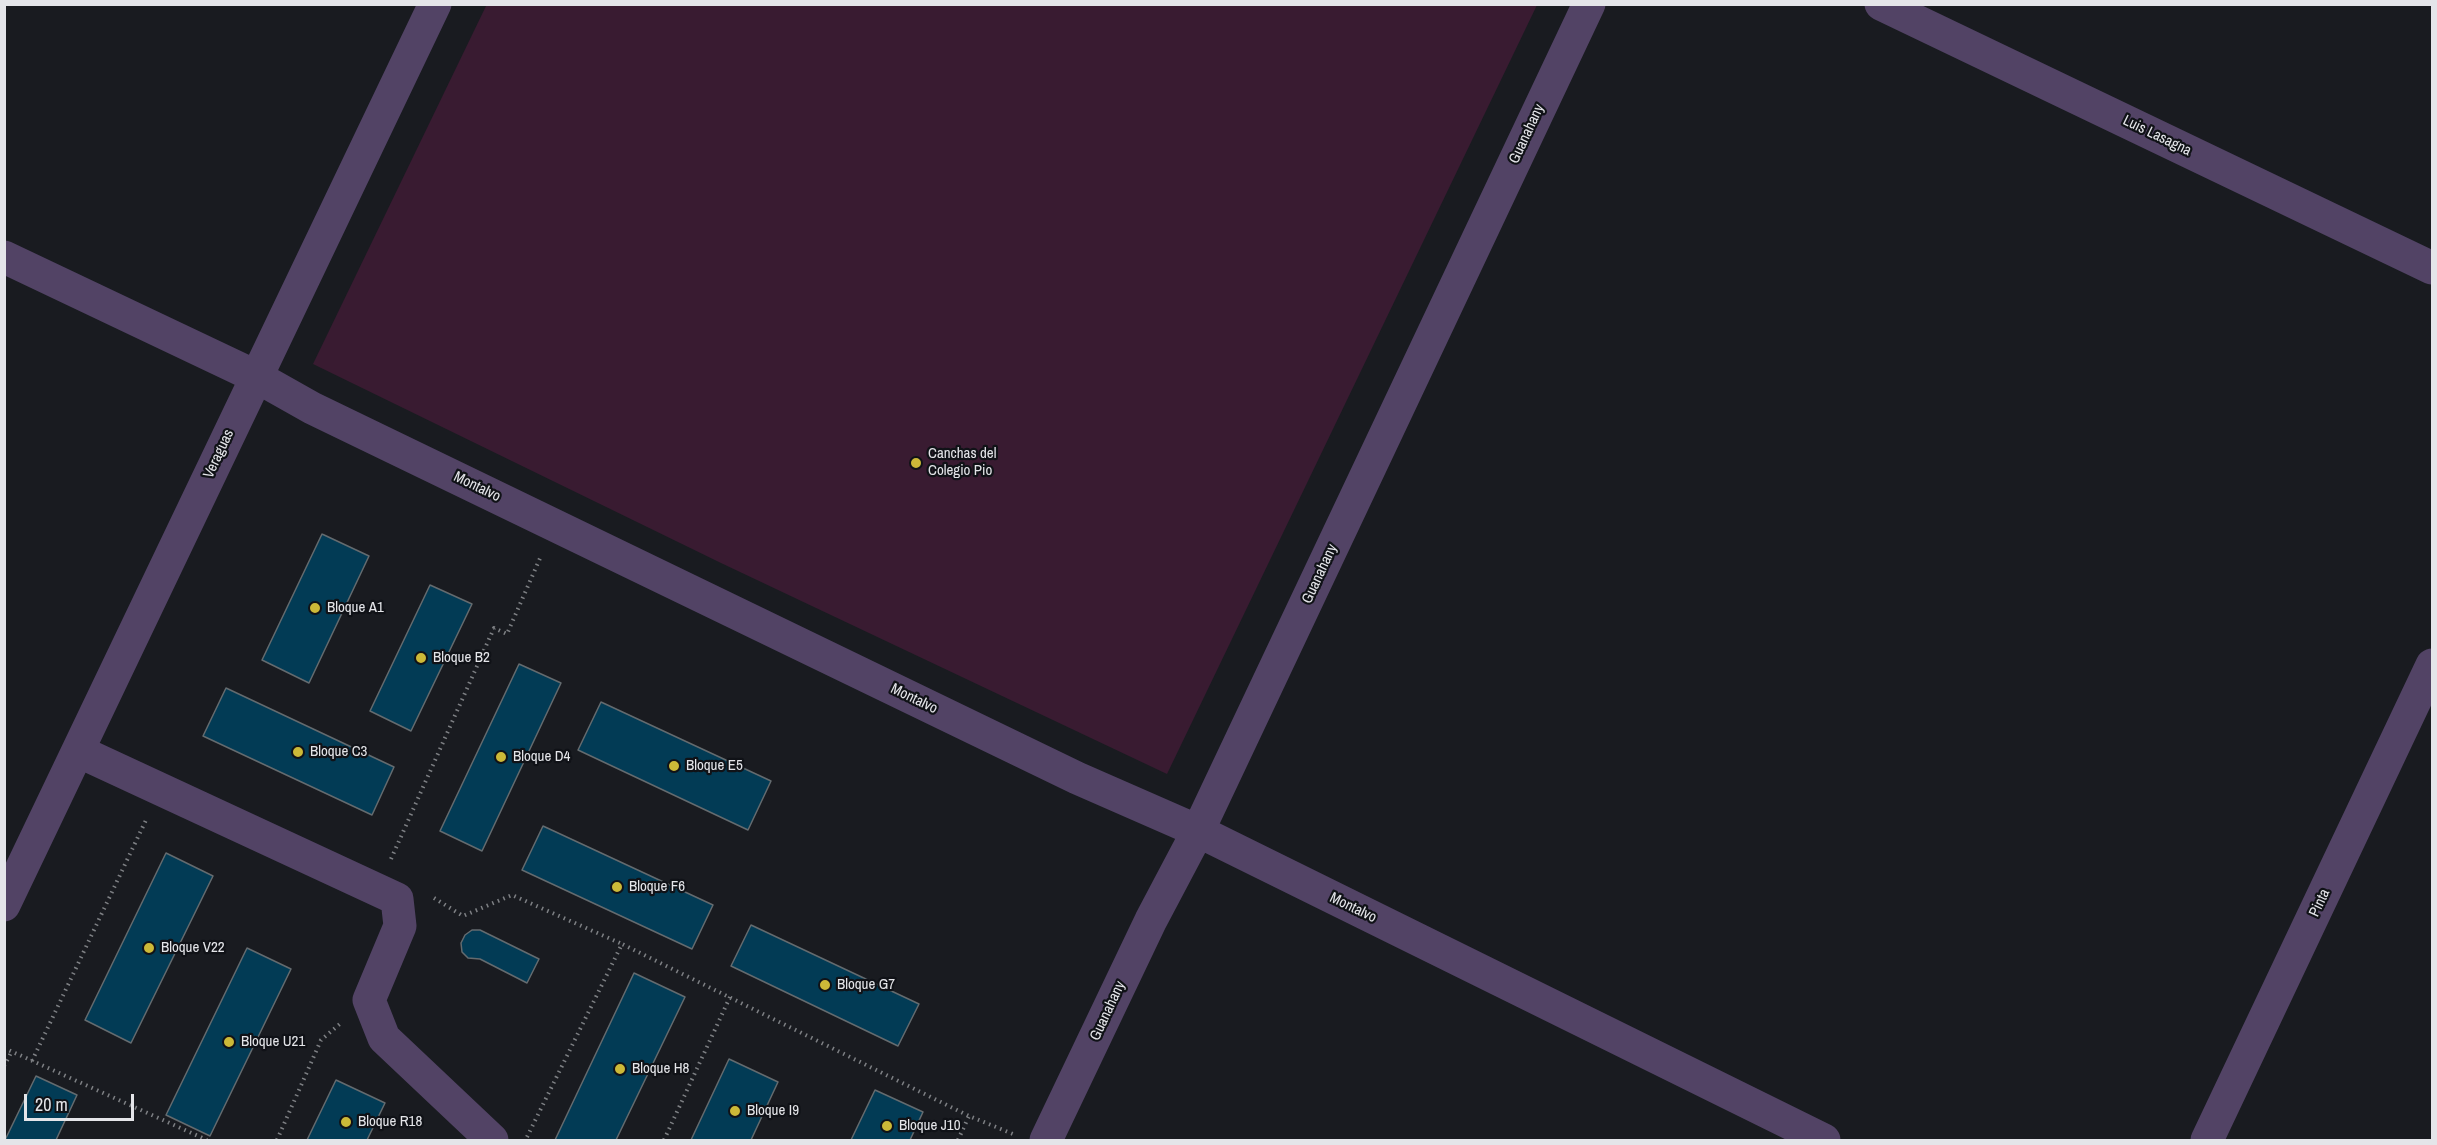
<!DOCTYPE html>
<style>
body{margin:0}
#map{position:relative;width:2437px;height:1145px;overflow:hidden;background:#191b20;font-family:"Archivo Narrow",sans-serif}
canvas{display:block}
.frame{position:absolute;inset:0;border:6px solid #e4e5e9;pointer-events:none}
.scale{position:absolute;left:24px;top:1094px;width:110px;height:27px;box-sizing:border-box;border:3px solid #e4e5e9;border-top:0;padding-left:8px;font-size:18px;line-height:21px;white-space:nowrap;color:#e4e5e9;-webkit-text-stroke:4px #101217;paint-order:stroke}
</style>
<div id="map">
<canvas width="2437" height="1145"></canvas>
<div class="frame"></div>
<div class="scale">20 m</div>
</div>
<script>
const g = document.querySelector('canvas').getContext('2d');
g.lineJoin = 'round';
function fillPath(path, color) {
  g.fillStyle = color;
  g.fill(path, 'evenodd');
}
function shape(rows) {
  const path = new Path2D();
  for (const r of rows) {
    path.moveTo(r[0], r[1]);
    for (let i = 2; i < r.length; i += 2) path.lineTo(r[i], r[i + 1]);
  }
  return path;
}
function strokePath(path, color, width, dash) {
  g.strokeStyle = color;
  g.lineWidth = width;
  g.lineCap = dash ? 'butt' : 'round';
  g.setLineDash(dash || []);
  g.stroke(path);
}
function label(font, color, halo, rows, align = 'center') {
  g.font = font + ' "Archivo Narrow",sans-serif';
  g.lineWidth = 4.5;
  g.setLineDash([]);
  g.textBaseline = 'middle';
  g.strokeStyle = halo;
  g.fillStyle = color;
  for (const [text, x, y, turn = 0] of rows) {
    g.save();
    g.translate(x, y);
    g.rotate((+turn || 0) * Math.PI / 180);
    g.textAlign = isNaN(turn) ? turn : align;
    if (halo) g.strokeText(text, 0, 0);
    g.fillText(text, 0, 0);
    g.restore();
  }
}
fillPath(shape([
 [487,4,1537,4,1537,5,1167,774,721,563,313,364]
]), '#391b31');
const building = shape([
 [322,534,369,556,309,683,262,660,322,534],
 [430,585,472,604,411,731,370,711,430,585],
 [519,664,561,683,482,851,440,831,519,664],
 [226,688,394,767,372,815,203,736,226,688],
 [601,702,771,781,748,830,578,750,601,702],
 [543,826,713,905,692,949,522,870,543,826],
 [166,853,213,876,131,1043,85,1020,166,853],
 [751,925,919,1004,898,1046,731,966,751,925],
 [472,930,480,930,539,959,527,983,480,959,468,958,462,952,461,943,465,935,472,930],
 [247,948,291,969,210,1136,166,1115,247,948],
 [634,973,685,997,616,1140,555,1140,634,973],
 [729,1059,778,1082,751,1140,691,1140,729,1059],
 [36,1076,77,1095,56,1140,5,1140,36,1076],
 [336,1080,385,1103,367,1140,307,1140,336,1080],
 [875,1090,923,1112,910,1140,851,1140,875,1090]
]);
fillPath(building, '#023b55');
strokePath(building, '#646b6f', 1.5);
strokePath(shape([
 [391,859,494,628,507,634,541,556],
 [434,898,463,916,512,895,622,944],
 [4,1048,207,1140],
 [32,1061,146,820],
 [4,1066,12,1051],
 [527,1137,622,944,969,1116,1013,1134],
 [277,1140,321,1040,341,1023],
 [664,1140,730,997],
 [958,1140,969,1116]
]), '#7e8084', 4, [1.5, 4.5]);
strokePath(shape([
 [1881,4,2432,268],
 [4,257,257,377,312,408,1077,778,1198,831,1824,1140],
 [78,751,397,899,400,926,369,1000,384,1038,492,1140],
 [4,905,435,4],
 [1046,1140,1151,920,1198,831,1589,4],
 [2207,1140,2432,665]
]), '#524365', 33);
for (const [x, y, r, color] of [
 [916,463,6,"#ccb938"],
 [315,608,6,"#ccb938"],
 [421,658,6,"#ccb938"],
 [298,752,6,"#ccb938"],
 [501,757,6,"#ccb938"],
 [674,766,6,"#ccb938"],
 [617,887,6,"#ccb938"],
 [149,948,6,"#ccb938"],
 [825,985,6,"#ccb938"],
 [229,1042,6,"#ccb938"],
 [620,1069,6,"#ccb938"],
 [735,1111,6,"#ccb938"],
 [346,1122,6,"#ccb938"],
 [887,1126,6,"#ccb938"]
]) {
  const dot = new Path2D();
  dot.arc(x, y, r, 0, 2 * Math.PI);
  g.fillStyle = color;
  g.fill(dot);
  strokePath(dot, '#101217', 2);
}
label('15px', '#e4e5e9', '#101217', [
 ["Guanahany",1527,134,-65],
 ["Luis Lasagna",2157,136,26],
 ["Veraguas",219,454,-65],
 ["Montalvo",477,487,26],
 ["Guanahany",1320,574,-65],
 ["Montalvo",914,699,26],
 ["Pinta",2320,903,-65],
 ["Montalvo",1353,908,26],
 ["Guanahany",1108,1011,-65]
]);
label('15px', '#e4e5e9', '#101217', [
 ["Canchas del",928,454],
 ["Colegio Pio",928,471],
 ["Bloque A1",327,608],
 ["Bloque B2",433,658],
 ["Bloque C3",310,752],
 ["Bloque D4",513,757],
 ["Bloque E5",686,766],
 ["Bloque F6",629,887],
 ["Bloque V22",161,948],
 ["Bloque G7",837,985],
 ["Bloque U21",241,1042],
 ["Bloque H8",632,1069],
 ["Bloque I9",747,1111],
 ["Bloque R18",358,1122],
 ["Bloque J10",899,1126]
], 'left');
</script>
